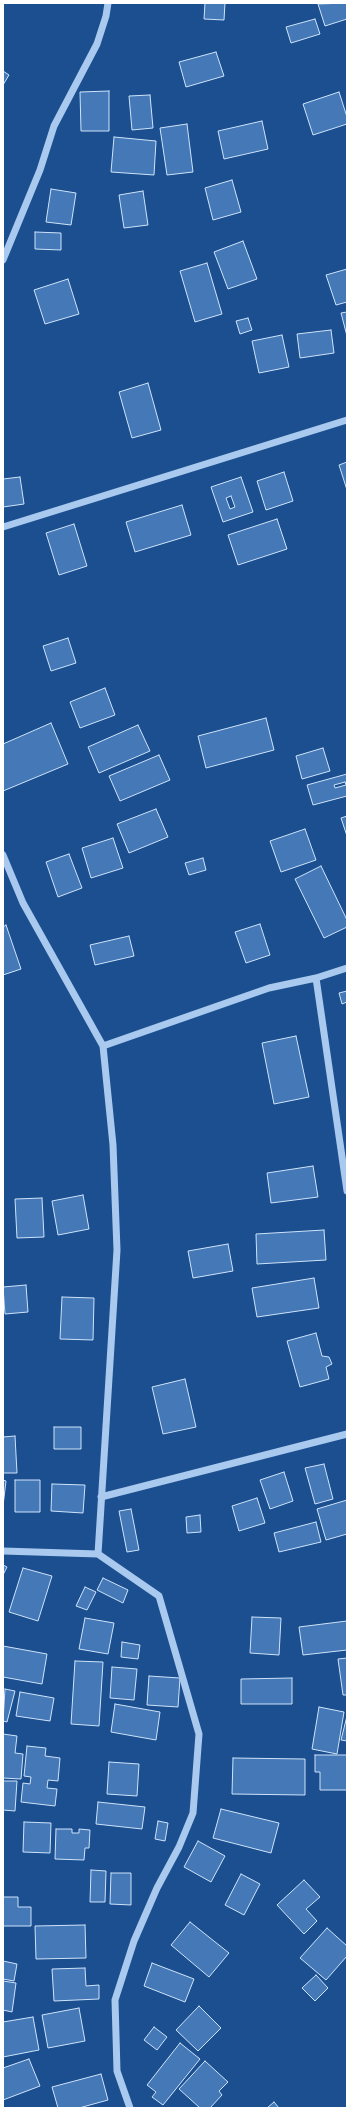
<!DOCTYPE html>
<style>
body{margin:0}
#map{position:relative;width:350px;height:2111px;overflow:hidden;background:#1b4f8f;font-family:Jost,sans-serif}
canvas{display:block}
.frame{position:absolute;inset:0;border:4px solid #fff;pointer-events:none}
</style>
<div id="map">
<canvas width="350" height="2111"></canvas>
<div class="frame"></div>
</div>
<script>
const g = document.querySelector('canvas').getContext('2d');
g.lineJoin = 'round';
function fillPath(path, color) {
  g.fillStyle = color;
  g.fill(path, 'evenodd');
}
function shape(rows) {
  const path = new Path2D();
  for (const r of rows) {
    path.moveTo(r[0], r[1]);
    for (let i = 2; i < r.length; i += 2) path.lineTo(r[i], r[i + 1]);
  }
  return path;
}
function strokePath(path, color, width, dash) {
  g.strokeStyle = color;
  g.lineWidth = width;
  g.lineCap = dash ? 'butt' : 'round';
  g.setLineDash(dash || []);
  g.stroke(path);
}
const building = shape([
 [205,3,225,3,224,20,204,19,205,3],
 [347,3,347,19,325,26,318,4,347,3],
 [315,19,320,34,291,43,286,27,315,19],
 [216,52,224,76,186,87,179,62,216,52],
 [3,71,9,75,3,85,3,71],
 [109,91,109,131,81,131,80,92,109,91],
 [339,92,347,117,347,124,313,135,303,104,339,92],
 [150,95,153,128,132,130,129,96,150,95],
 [262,121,268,149,224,159,218,131,262,121],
 [187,124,193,172,167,175,160,128,187,124],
 [114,137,156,141,154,175,111,172,114,137],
 [232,180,241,212,213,220,205,188,232,180],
 [51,189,76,193,71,225,46,222,51,189],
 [143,191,148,225,124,228,119,195,143,191],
 [35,232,61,233,61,250,35,249,35,232],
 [243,241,257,279,228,289,214,252,243,241],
 [207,263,222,314,195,322,180,271,207,263],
 [347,269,347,302,336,305,326,275,347,269],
 [68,279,79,314,45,324,34,290,68,279],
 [347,312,347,336,341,313,347,312],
 [248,318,252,330,240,334,236,321,248,318],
 [331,330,334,353,300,358,297,334,331,330],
 [282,335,289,367,259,373,252,341,282,335],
 [148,383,161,430,132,438,119,392,148,383],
 [347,462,347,490,339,465,347,462],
 [284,472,293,501,266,510,257,481,284,472],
 [20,477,24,504,3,507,3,479,20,477],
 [241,477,253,512,223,522,211,487,241,477],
 [231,496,235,507,230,509,226,498,231,496],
 [182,505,191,535,135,552,126,522,182,505],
 [277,519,287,549,238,565,228,535,277,519],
 [74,524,87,566,59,575,46,533,74,524],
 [68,638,76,663,51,671,43,646,68,638],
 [105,688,115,715,80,728,70,702,105,688],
 [266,718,274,750,206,768,198,736,266,718],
 [51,723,68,764,3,791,3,744,51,723],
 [138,725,150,751,99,773,88,747,138,725],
 [323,748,330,771,302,779,296,756,323,748],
 [159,755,170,780,120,801,109,776,159,755],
 [347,774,347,796,313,805,307,785,347,774],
 [345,782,346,785,335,788,334,785,345,782],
 [156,809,168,837,129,853,117,824,156,809],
 [347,816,347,836,341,818,347,816],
 [305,829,316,860,281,872,270,841,305,829],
 [113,838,123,868,91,878,82,848,113,838],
 [69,854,82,888,58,897,46,862,69,854],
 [203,858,206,870,189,875,185,863,203,858],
 [321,866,347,920,347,927,324,938,295,879,321,866],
 [260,924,270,955,246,963,235,932,260,924],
 [6,925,21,969,3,975,3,927,6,925],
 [129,936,134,956,95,965,90,945,129,936],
 [347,991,347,1002,342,1004,339,993,347,991],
 [296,1036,309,1097,274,1104,262,1043,296,1036],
 [313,1166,318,1197,271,1203,267,1173,313,1166],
 [83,1195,89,1229,58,1235,52,1201,83,1195],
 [42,1198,44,1237,17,1238,15,1199,42,1198],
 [324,1230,326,1260,257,1264,256,1234,324,1230],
 [228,1244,233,1271,193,1278,188,1251,228,1244],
 [314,1278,319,1308,257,1317,252,1288,314,1278],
 [26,1285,28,1312,5,1314,3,1287,26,1285],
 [62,1297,94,1298,93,1340,60,1339,62,1297],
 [316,1333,322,1356,329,1357,332,1364,326,1367,329,1379,300,1387,287,1341,316,1333],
 [185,1379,196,1427,163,1434,152,1387,185,1379],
 [54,1427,81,1427,81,1449,54,1449,54,1427],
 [15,1436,17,1473,3,1473,3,1437,15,1436],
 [324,1464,333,1499,315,1504,305,1468,324,1464],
 [284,1472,293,1501,270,1509,260,1480,284,1472],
 [3,1480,6,1481,3,1506,3,1480],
 [15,1480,40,1480,40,1512,15,1512,15,1480],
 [52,1484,85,1485,83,1513,51,1511,52,1484],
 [257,1498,265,1523,239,1531,232,1506,257,1498],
 [347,1500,347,1534,326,1540,317,1509,347,1500],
 [131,1509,139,1550,127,1552,119,1511,131,1509],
 [200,1515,201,1532,187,1533,186,1517,200,1515],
 [316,1522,321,1542,279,1552,274,1533,316,1522],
 [3,1565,7,1567,3,1575,3,1565],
 [23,1568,52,1576,38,1621,9,1612,23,1568],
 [103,1578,128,1590,123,1603,97,1590,103,1578],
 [85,1587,96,1592,87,1610,76,1606,85,1587],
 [252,1617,281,1618,279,1655,250,1653,252,1617],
 [85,1618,114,1623,108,1654,79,1649,85,1618],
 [347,1621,347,1650,303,1655,299,1627,347,1621],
 [122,1642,140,1645,138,1659,121,1657,122,1642],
 [3,1646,47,1654,42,1684,3,1677,3,1646],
 [347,1658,347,1695,343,1695,338,1659,347,1658],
 [75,1661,103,1662,99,1726,71,1724,75,1661],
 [112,1667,137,1669,134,1700,110,1698,112,1667],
 [149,1676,180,1678,178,1707,147,1705,149,1676],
 [292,1678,292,1704,241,1704,241,1679,292,1678],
 [5,1689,15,1691,7,1722,3,1721,5,1689],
 [20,1692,54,1698,50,1721,16,1716,20,1692],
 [115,1704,160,1712,156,1740,111,1732,115,1704],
 [319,1707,344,1712,337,1754,312,1749,319,1707],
 [347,1716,347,1741,341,1740,347,1716],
 [3,1734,17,1736,15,1753,23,1754,21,1779,3,1778,3,1734],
 [27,1746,46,1748,45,1756,60,1758,58,1781,48,1780,47,1788,57,1789,55,1806,21,1802,23,1783,30,1784,31,1777,24,1776,27,1746],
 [315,1755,347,1755,347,1790,320,1790,320,1772,315,1772,315,1755],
 [233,1758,305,1759,305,1795,232,1794,233,1758],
 [109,1762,139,1764,137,1796,107,1794,109,1762],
 [3,1781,17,1781,15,1811,3,1810,3,1781],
 [98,1802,145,1807,142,1829,96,1824,98,1802],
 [221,1809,279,1823,271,1853,213,1838,221,1809],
 [158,1821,168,1823,165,1841,155,1839,158,1821],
 [24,1822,51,1823,50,1853,23,1852,24,1822],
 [56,1829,72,1829,72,1833,79,1833,79,1829,90,1830,89,1848,85,1848,84,1860,55,1859,56,1829],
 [198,1841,225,1856,211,1882,184,1867,198,1841],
 [91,1870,106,1871,105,1902,90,1902,91,1870],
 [111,1873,131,1873,131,1905,110,1904,111,1873],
 [241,1874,260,1884,244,1915,225,1905,241,1874],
 [304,1880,320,1897,306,1909,317,1921,304,1934,277,1905,304,1880],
 [3,1897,18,1897,18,1907,31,1907,31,1926,3,1926,3,1897],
 [190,1922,229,1953,209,1977,171,1945,190,1922],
 [85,1925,86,1958,36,1959,35,1926,85,1925],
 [327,1928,347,1946,347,1956,326,1980,300,1958,327,1928],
 [3,1961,17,1964,14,1981,3,1979,3,1961],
 [152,1963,194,1979,185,2002,144,1986,152,1963],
 [85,1968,86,1986,99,1985,99,1999,54,2001,52,1969,85,1968],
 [316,1975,328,1988,315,2001,302,1988,316,1975],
 [3,1981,16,1983,12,2012,3,2010,3,1981],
 [199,2006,221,2028,198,2051,176,2030,199,2006],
 [79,2008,85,2041,48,2048,42,2015,79,2008],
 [33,2017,39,2050,3,2057,3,2022,33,2017],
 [154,2027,167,2037,157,2050,144,2040,154,2027],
 [180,2043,200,2059,163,2105,152,2097,156,2092,147,2085,180,2043],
 [29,2059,40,2086,3,2100,3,2068,29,2059],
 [205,2061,228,2082,219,2091,222,2095,210,2108,200,2108,179,2089,205,2061],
 [101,2074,108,2100,79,2108,58,2108,52,2087,101,2074],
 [274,2102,279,2108,267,2108,274,2102]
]);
fillPath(building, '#4478b7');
strokePath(building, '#cfe3fa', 1);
strokePath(shape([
 [3,260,40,170,54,126,97,44,106,16,108,3],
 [3,527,347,420],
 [3,855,23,903,103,1046,113,1145,117,1250,98,1554],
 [316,978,347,1191],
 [103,1046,269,988,316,978,347,968],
 [101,1497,347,1434],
 [3,1551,98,1554,159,1596,199,1734,193,1813,179,1847,157,1888,134,1941,115,2000,117,2071,130,2108]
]), '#a9c9ee', 7);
</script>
